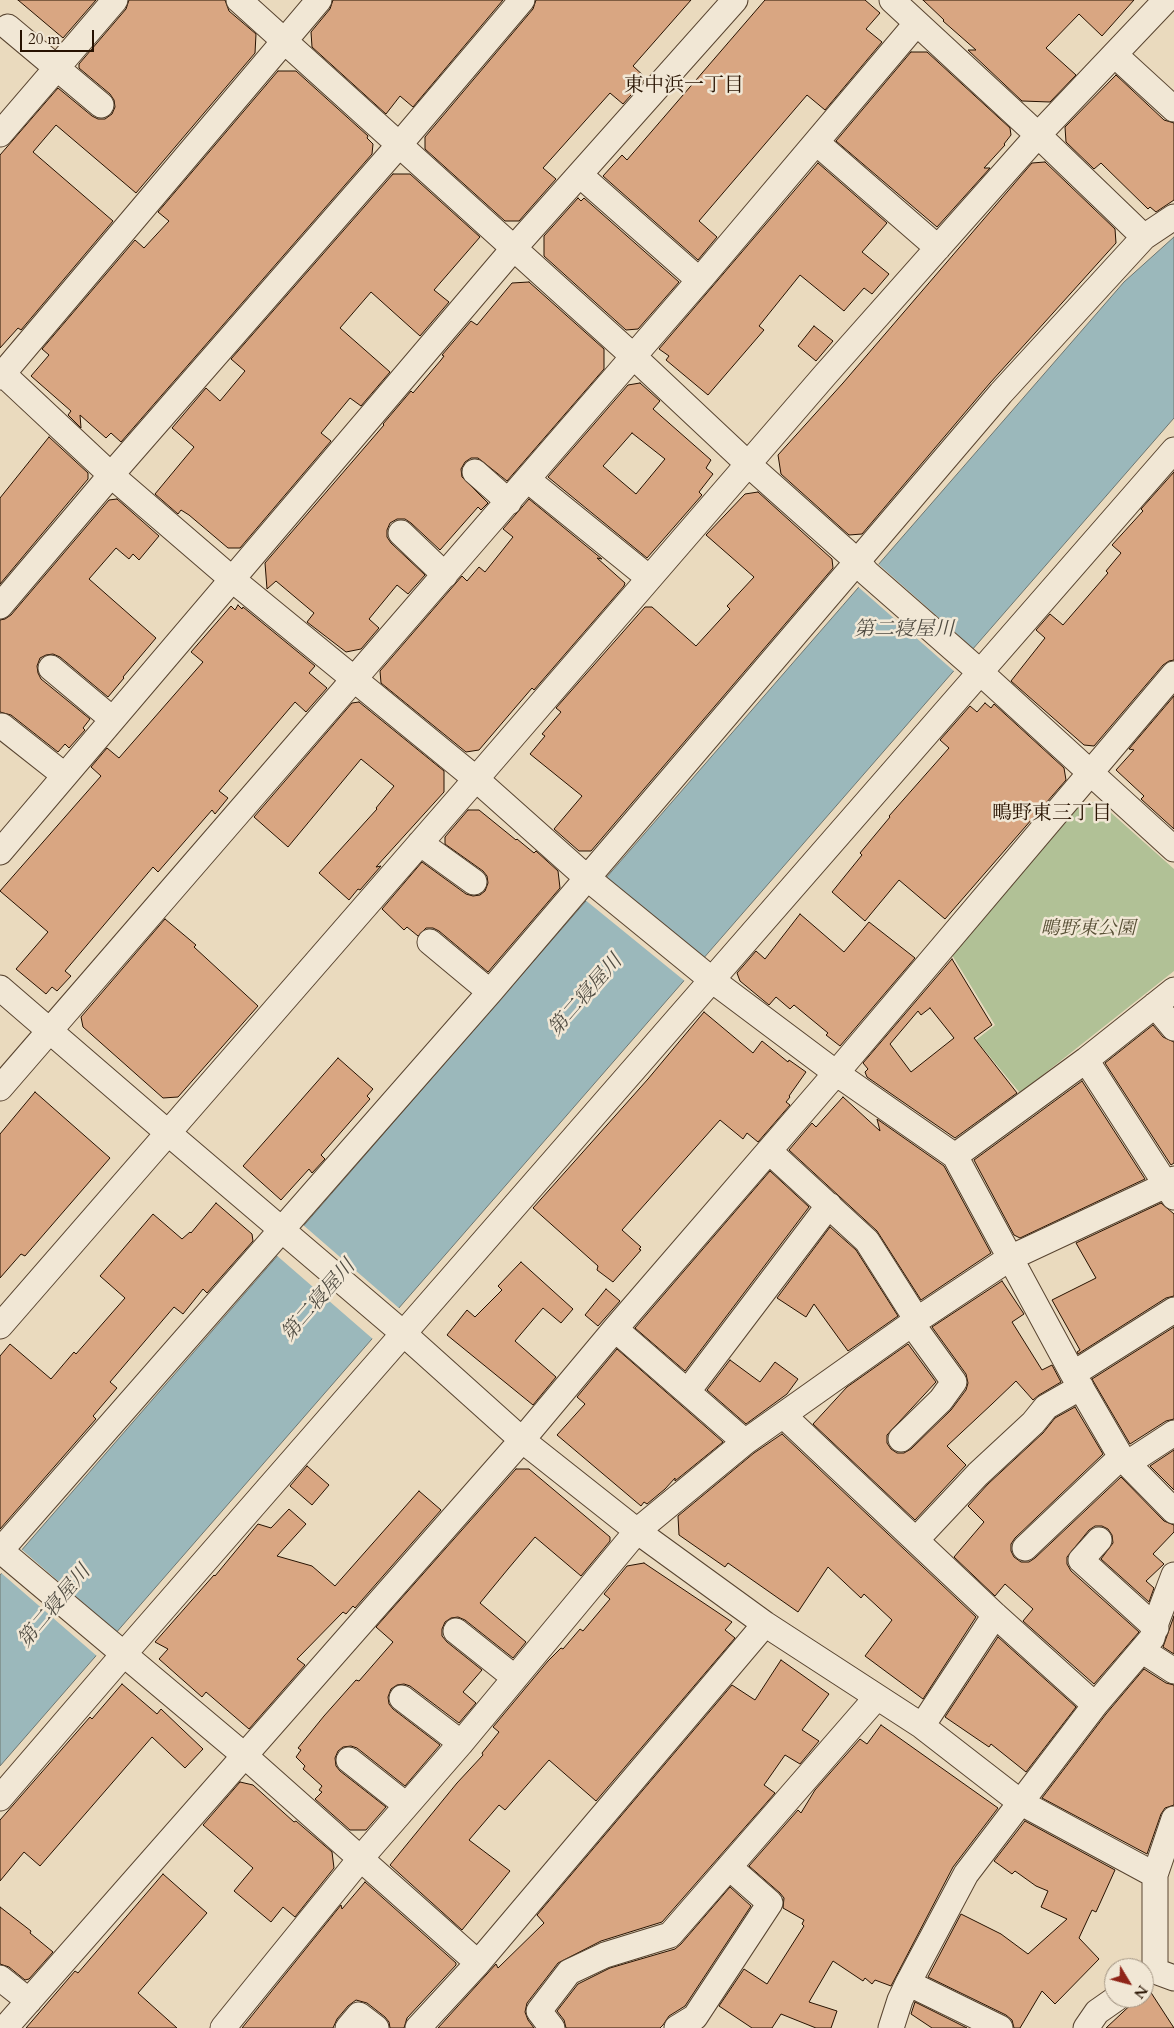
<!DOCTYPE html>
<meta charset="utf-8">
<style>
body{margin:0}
#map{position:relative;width:1174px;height:2028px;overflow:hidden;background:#eadabe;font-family:Cardo,serif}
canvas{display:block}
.north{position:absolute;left:1104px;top:1958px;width:50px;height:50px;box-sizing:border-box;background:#f1e7d5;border:1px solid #a09280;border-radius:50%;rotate:127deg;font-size:14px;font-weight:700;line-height:20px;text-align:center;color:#271201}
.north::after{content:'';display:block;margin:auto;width:18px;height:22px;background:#8f2418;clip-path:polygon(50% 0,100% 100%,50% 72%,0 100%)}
.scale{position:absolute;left:20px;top:30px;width:74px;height:22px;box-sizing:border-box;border:2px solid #271201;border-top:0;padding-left:6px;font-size:15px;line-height:18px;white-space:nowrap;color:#271201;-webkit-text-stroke:4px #f1e7d5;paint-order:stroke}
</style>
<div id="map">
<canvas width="1174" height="2028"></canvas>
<div class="north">N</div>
<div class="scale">20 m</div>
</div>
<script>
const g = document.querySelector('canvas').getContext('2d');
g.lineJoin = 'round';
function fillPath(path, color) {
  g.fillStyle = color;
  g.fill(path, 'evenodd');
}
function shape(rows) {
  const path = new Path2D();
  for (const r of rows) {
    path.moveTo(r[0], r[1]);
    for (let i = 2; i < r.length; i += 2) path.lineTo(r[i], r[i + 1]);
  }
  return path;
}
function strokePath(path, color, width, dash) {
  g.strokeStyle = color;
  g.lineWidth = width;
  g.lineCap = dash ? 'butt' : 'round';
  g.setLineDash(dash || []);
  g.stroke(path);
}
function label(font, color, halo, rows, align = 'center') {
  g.font = font + ' Cardo,"Noto Serif JP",serif';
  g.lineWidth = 5;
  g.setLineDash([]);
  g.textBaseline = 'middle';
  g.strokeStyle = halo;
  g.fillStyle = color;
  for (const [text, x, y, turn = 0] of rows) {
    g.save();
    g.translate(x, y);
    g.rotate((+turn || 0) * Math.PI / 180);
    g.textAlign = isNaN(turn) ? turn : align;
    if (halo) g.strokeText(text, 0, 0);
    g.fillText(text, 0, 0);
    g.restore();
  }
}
fillPath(shape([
 [1083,802,1099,802,1174,869,1174,971,1020,1093,976,1040,995,1025,952,955]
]), '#b1c196');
const water = shape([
 [1174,237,1174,418,0,1766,0,1575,1124,282,1174,237]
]);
fillPath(water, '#9bb8bb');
strokePath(water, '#6d7671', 1);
fillPath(shape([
 [876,562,975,650,955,672,856,585],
 [604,875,706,959,686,982,584,899],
 [302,1224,400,1309,374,1340,275,1254],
 [20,1548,118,1633,98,1657,0,1572]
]), '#eadabe');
const building = shape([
 [18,0,96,0,63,38,18,0],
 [129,0,225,0,229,11,256,34,255,53,136,193,56,125,33,152,113,221,21,330,18,328,0,348,0,155,58,88,92,116,98,119,105,119,112,114,115,107,114,100,110,94,79,68,79,64,126,9,129,0],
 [333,0,503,0,413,107,400,96,386,114,312,47,311,32,330,9,333,0],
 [536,0,691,0,633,66,646,78,623,104,610,93,543,168,556,179,519,221,505,221,425,149,425,137,533,9,536,0],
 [765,0,865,0,880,13,866,29,882,42,825,110,807,95,699,221,717,237,698,260,603,176,622,155,627,160,765,0],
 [923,0,1134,0,1102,36,1079,14,1046,48,1076,75,1050,102,1022,101,968,50,976,50,943,21,944,20,923,0],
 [911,52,927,52,1010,128,1011,135,1004,144,1005,145,984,168,990,168,937,227,836,141,911,52],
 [278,71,296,71,368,136,367,138,373,144,372,154,121,442,111,433,106,438,80,415,81,428,68,415,71,411,31,376,49,355,42,349,135,240,144,248,169,221,158,212,278,71],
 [1116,75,1164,120,1174,123,1174,200,1156,212,1150,207,1148,209,1101,163,1094,169,1066,142,1065,127,1116,75],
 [1045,162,1115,229,1116,243,990,383,862,534,849,535,781,474,778,455,843,383,1032,163,1045,162],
 [818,163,887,223,862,252,889,274,872,294,864,288,844,311,800,275,759,326,764,330,708,395,666,360,669,356,659,349,818,163],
 [393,174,410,174,480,237,434,290,449,302,420,336,371,292,340,328,390,372,361,406,350,398,321,433,331,441,240,548,228,548,189,515,181,510,178,514,155,494,194,447,172,428,206,388,220,401,245,371,231,359,393,174],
 [578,198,581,201,584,198,679,282,638,329,626,330,544,256,544,236,578,198],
 [529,282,604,349,604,369,507,481,478,458,471,458,465,462,461,469,462,477,488,503,481,510,478,507,440,550,411,523,405,519,397,519,390,523,387,530,387,537,391,543,425,575,408,594,397,585,369,619,379,628,361,649,346,652,307,622,314,613,276,581,267,589,265,563,384,425,383,424,411,391,413,393,441,360,444,356,442,355,471,321,477,325,512,283,529,282],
 [814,326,833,341,816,361,798,346,814,326],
 [640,383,660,401,653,409,711,460,706,468,713,474,699,492,702,495,647,558,548,477,628,385,640,383],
 [632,433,665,459,636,494,603,466,632,433],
 [49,437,88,473,88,479,0,584,0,498,49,437],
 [1174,472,1174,660,1169,661,1163,665,1094,746,1084,745,1011,681,1045,638,1036,630,1050,614,1063,625,1108,573,1106,571,1121,553,1112,545,1143,511,1141,509,1174,472],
 [758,492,832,559,833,568,591,851,579,851,554,829,582,796,530,754,545,736,542,734,561,712,556,708,645,607,652,607,696,646,730,609,727,606,754,577,706,535,745,494,758,492],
 [117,499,159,536,139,560,133,554,129,559,116,548,89,579,156,638,123,677,124,678,108,697,60,657,53,654,46,655,40,658,37,666,38,673,41,679,90,719,83,728,85,730,69,748,65,744,58,752,11,715,0,712,0,620,5,619,11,615,109,500,117,499],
 [529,499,602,559,597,558,625,583,624,586,534,690,532,688,479,750,466,752,381,683,380,671,462,576,467,581,479,567,485,572,513,537,503,529,529,499],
 [238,605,242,609,243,607,315,666,309,673,327,688,306,712,295,702,219,791,228,798,215,814,212,810,158,872,153,867,65,971,71,976,57,991,52,987,46,994,16,969,48,932,0,891,101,776,91,767,107,748,119,758,203,662,191,652,231,606,235,610,238,605],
 [1174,696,1174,829,1141,799,1144,796,1116,770,1134,750,1129,749,1174,696],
 [359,702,444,771,444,792,376,867,381,866,360,890,358,889,349,900,319,873,377,809,376,808,394,786,361,759,288,847,254,817,352,703,359,702],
 [985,703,991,708,994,704,1064,768,1066,780,945,919,899,880,865,921,832,892,862,855,860,853,890,817,889,816,949,748,940,740,970,706,977,712,985,703],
 [468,810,479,810,516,840,517,839,534,853,536,851,558,871,560,888,488,972,439,931,433,928,426,928,418,936,407,927,404,930,382,909,422,862,466,894,473,896,480,895,485,891,488,883,487,876,483,871,445,844,445,837,468,810],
 [800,914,844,952,869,922,915,958,840,1046,826,1035,828,1033,794,1005,790,1009,776,997,769,1005,740,981,737,973,756,951,765,959,800,914],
 [165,919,196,945,194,947,258,1006,178,1097,163,1098,83,1027,81,1017,165,919],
 [952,959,992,1025,974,1038,1017,1093,955,1138,867,1077,865,1072,868,1069,863,1063,952,959],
 [930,1008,954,1038,911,1072,890,1044,918,1011,921,1015,930,1008],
 [704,1012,753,1053,762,1041,788,1062,789,1060,806,1072,789,1096,790,1097,786,1102,790,1105,758,1142,747,1133,743,1139,720,1120,622,1230,641,1247,639,1249,641,1250,613,1282,597,1270,598,1266,533,1208,648,1079,704,1012],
 [1153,1025,1163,1037,1174,1042,1174,1163,1171,1165,1105,1063,1153,1025],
 [338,1058,373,1089,367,1096,370,1099,321,1155,325,1159,312,1173,309,1169,281,1200,243,1166,338,1058],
 [1082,1081,1145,1179,1020,1238,1014,1235,974,1160,1082,1081],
 [35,1092,110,1158,25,1256,21,1254,0,1278,0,1134,35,1092],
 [843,1097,880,1131,877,1119,944,1166,991,1253,921,1300,877,1231,789,1150,812,1123,816,1127,843,1097],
 [770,1171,809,1207,685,1371,635,1328,770,1171],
 [216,1203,252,1234,253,1241,207,1293,203,1289,183,1314,174,1307,110,1382,117,1388,93,1416,96,1419,0,1529,0,1356,10,1344,51,1379,74,1352,76,1354,125,1298,100,1276,153,1214,182,1239,190,1232,191,1233,216,1203],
 [1161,1203,1174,1214,1174,1296,1166,1298,1078,1354,1077,1352,1080,1350,1052,1300,1096,1278,1076,1243,1161,1203],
 [830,1227,856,1250,898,1316,848,1351,814,1304,806,1317,777,1298,830,1227],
 [521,1262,573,1309,561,1323,543,1308,515,1341,556,1377,533,1405,447,1335,467,1310,475,1317,502,1290,498,1286,521,1262],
 [1002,1281,1024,1314,1012,1322,1042,1370,1052,1365,1061,1382,1039,1395,1033,1400,1016,1381,992,1404,947,1446,966,1465,915,1520,813,1424,847,1387,908,1344,936,1382,887,1435,887,1443,891,1449,897,1453,904,1453,911,1449,951,1410,966,1390,968,1383,966,1374,932,1327,1002,1281],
 [606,1289,620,1301,598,1326,585,1315,606,1289],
 [1174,1327,1174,1419,1166,1421,1130,1444,1092,1379,1174,1327],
 [617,1349,723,1442,675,1481,675,1478,665,1489,647,1504,644,1502,641,1506,557,1435,585,1404,577,1397,617,1349],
 [730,1360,760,1382,775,1362,798,1379,787,1394,746,1424,707,1390,730,1360],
 [1075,1407,1103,1454,1015,1538,1011,1544,1011,1551,1014,1557,1021,1562,1029,1562,1035,1558,1121,1477,1164,1521,1174,1525,1174,1532,1153,1554,1164,1564,1146,1581,1154,1588,1149,1602,1101,1559,1113,1543,1112,1535,1108,1529,1102,1526,1095,1526,1089,1530,1067,1557,1067,1564,1071,1571,1139,1632,1094,1684,1023,1621,1033,1609,1005,1584,995,1596,954,1557,984,1522,968,1506,988,1484,1043,1433,1055,1418,1075,1407],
 [782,1434,976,1617,923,1699,865,1656,892,1620,864,1594,861,1598,828,1567,798,1612,728,1563,725,1567,679,1535,678,1516,754,1453,782,1434],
 [1174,1450,1174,1490,1150,1466,1174,1450],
 [307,1466,329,1485,312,1505,290,1486,307,1466],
 [516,1469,529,1469,610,1537,610,1541,581,1576,535,1537,508,1569,480,1603,526,1642,513,1658,465,1620,458,1617,451,1618,445,1622,442,1629,442,1636,447,1642,482,1670,463,1692,476,1703,459,1723,410,1686,404,1684,397,1685,391,1689,388,1697,389,1704,393,1709,440,1745,405,1786,357,1748,351,1746,343,1747,338,1751,335,1758,336,1766,340,1771,386,1807,366,1830,350,1830,315,1799,322,1792,319,1790,322,1786,303,1769,305,1766,296,1757,301,1750,298,1748,324,1716,356,1680,359,1681,393,1642,376,1627,516,1469],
 [419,1491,441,1510,355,1608,353,1606,346,1614,343,1612,297,1659,305,1665,249,1729,206,1692,202,1697,159,1659,168,1649,155,1642,214,1575,215,1576,258,1524,271,1528,289,1509,306,1524,277,1556,312,1566,335,1586,419,1491],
 [644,1563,732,1622,725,1630,735,1638,596,1801,549,1760,505,1810,499,1805,469,1840,510,1871,462,1930,390,1865,457,1783,483,1755,482,1753,499,1732,493,1727,548,1661,561,1648,563,1649,580,1629,583,1631,610,1599,604,1594,627,1566,644,1563],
 [1174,1616,1174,1654,1163,1647,1174,1616],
 [998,1637,1076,1707,1026,1772,991,1744,989,1747,945,1717,998,1637],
 [781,1660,829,1694,802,1730,819,1741,800,1764,785,1755,764,1785,775,1793,662,1922,601,1941,558,1963,527,2003,525,2012,528,2020,534,2028,438,2028,496,1964,498,1968,544,1923,537,1915,732,1685,755,1700,781,1660],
 [1144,1669,1166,1683,1174,1685,1174,1805,1165,1808,1161,1814,1147,1854,1042,1798,1106,1714,1144,1669],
 [122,1684,157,1714,161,1709,203,1749,185,1768,152,1737,40,1866,24,1852,0,1881,0,1820,90,1717,92,1719,122,1684],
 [881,1725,998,1808,953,1867,891,1986,875,1980,872,1984,865,1978,863,1981,833,1961,809,2002,837,2011,831,2028,816,2028,781,2014,772,2028,752,2028,719,2006,744,1969,767,1984,804,1926,802,1924,804,1920,783,1908,784,1898,780,1893,749,1866,798,1810,801,1813,815,1790,860,1739,867,1744,881,1725],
 [240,1782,253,1785,294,1822,296,1821,332,1852,334,1868,295,1917,283,1907,271,1922,234,1891,253,1868,203,1825,240,1782],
 [1025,1821,1115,1870,1096,1912,1092,1910,1079,1938,1099,1959,1055,2004,1042,1991,1020,2028,1014,2028,1012,2020,1006,2015,928,1977,961,1914,1001,1934,1028,1954,1067,1919,1041,1907,1048,1891,1036,1886,1015,1871,1012,1874,994,1861,1025,1821],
 [163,1874,207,1913,138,1993,177,2028,26,2028,75,1971,78,1973,163,1874],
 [365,1882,456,1963,456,1965,407,2018,404,2028,390,2028,389,2022,385,2017,367,2003,356,2000,348,2006,337,2019,333,2028,242,2028,341,1905,342,1909,365,1882],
 [730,1887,751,1906,685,2006,669,2016,663,2025,660,2028,566,2028,564,2020,557,2011,578,1984,610,1968,675,1949,681,1944,730,1887],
 [0,1907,31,1931,30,1933,53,1952,29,1979,25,1980,9,1967,0,1964,0,1907],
 [1148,1988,1174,2028,1106,2028,1138,1998,1144,1998,1144,1992,1148,1988],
 [915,2002,967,2028,932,2028,911,2014,915,2002]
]);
fillPath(building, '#d9a682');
strokePath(building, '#271201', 1);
const minor = shape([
 [239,0,633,356,748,464,858,562,867,573,980,672,1174,849],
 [892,0,1038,135,1144,237],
 [8,27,101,105],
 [1115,55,1174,109],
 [0,134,115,0],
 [817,143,938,248],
 [580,175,699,280],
 [0,371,111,475,233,580,476,779,586,877,712,980,836,1073,955,1156,1073,1374,1121,1457,1174,1511],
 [0,377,319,0],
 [475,472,509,502],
 [528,480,649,578],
 [401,533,445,575],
 [0,606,111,475,399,145,522,0],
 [51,668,112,719],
 [2,726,64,775],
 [420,843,474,882],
 [0,852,514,248,735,0],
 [430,942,490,992],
 [0,988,167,1132,404,1334,522,1440,637,1531,765,1624,922,1726,1020,1802,1155,1875],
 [1155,1005,1174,1028],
 [1086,1060,1174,1197],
 [0,1088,703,276,916,24],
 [769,1151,867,1241,917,1320],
 [955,1156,1086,1060,1174,990],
 [0,1326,476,779,825,375,1038,135,1166,0],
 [615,1329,745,1442],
 [1073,1374,1174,1310],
 [688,1391,829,1205],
 [783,1415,995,1615,1095,1705],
 [901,1439,941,1400,954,1382,912,1324],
 [1128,1463,1174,1433],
 [916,1540,978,1474,1033,1423,1046,1407,1081,1387],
 [1099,1540,1081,1560,1156,1628],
 [1025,1548,1121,1457],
 [0,1550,245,1756,478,1963],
 [0,1551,490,992,1001,393,1144,237,1174,217],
 [456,1631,515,1678],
 [1143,1651,1174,1671],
 [402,1698,461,1743],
 [922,1726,995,1615],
 [349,1760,406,1805],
 [0,1798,123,1655,1174,450],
 [1155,1971,1155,1875,1174,1819],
 [1155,1971,1174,1978],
 [0,1978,29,2001],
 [908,1983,1000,2028],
 [5,2028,522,1440,615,1329,843,1065,1174,674],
 [223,2028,361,1858,461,1743,637,1531,745,1442,917,1320,1010,1258,1166,1185,1174,1179],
 [348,2028,359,2015,376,2028],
 [418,2028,478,1963,765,1624],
 [552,2028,539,2011,569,1972,605,1955,670,1935,877,1697],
 [677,2028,695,2017,770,1903,729,1867],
 [891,2028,900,2000,908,1983,966,1874,1095,1705,1152,1638,1157,1620,1174,1575],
 [1086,2028,1097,2012,1117,1998]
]);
strokePath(minor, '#584430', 27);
strokePath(minor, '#f1e7d5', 25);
label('italic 19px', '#574f35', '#f1e7d5', [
 ["鴫野東公園",1088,930]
]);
label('20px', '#271201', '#f1e7d5', [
 ["東中浜一丁目",684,86],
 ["鴫野東三丁目",1052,814]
]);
label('italic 20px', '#504c42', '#f1e7d5', [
 ["第二寝屋川",904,630],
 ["第二寝屋川",586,996,-49],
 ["第二寝屋川",319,1301,-49],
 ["第二寝屋川",55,1607,-50]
]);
</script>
